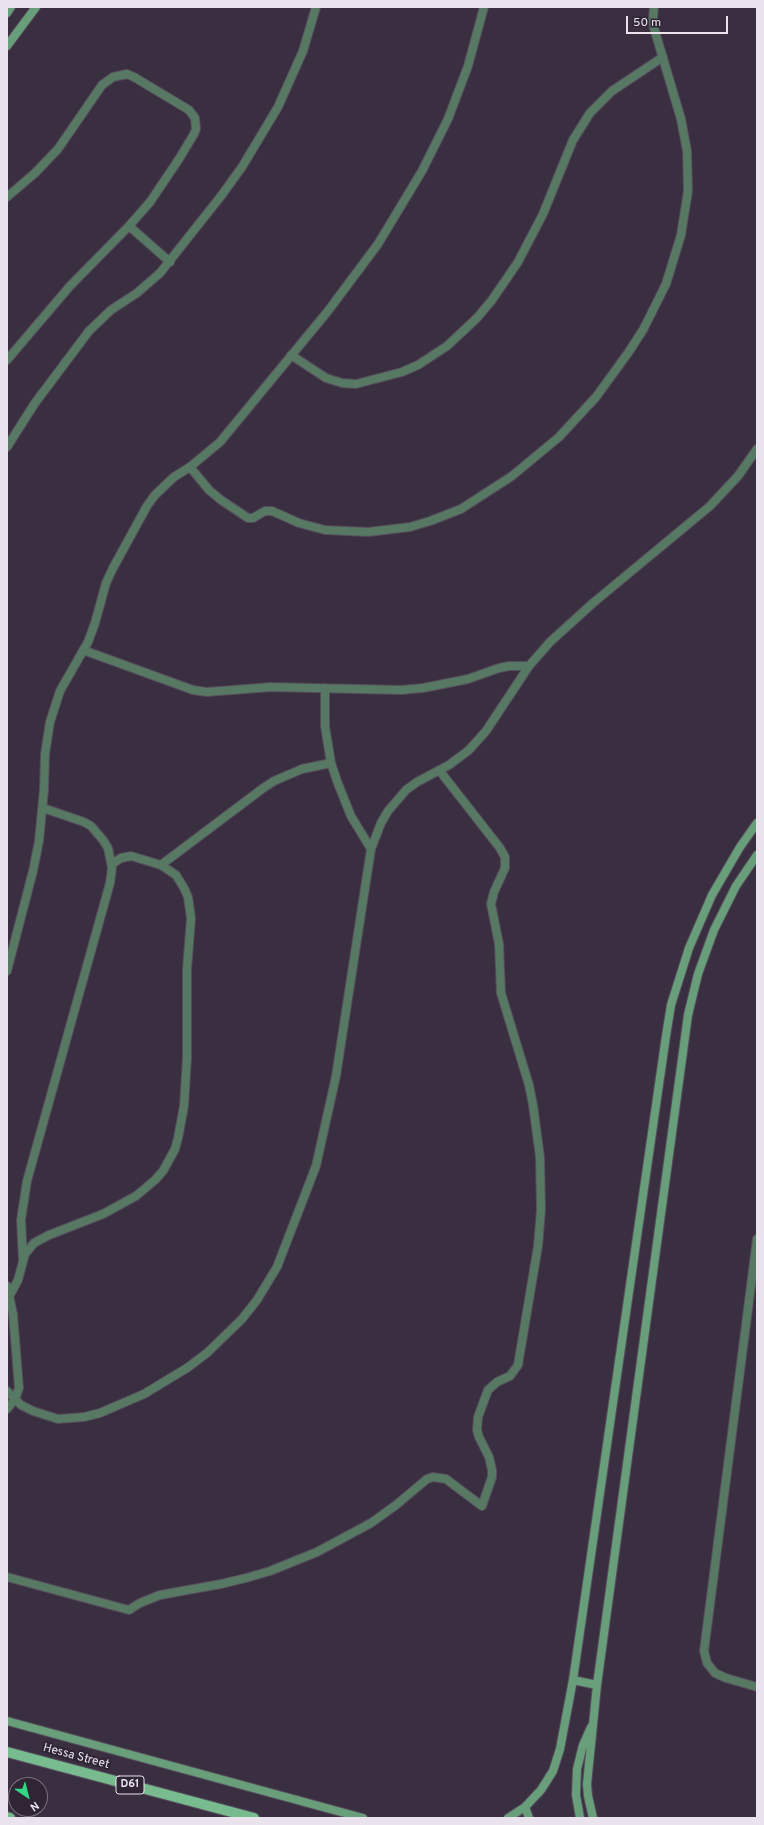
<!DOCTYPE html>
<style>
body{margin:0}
#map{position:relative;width:764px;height:1825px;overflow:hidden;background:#392f40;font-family:Overpass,sans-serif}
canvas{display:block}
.frame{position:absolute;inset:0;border:8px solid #eae3ee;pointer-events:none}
.north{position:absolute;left:8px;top:1777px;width:40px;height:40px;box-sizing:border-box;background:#2f2535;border:1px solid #7a717f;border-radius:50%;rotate:145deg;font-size:11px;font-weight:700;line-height:16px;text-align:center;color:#eae3ee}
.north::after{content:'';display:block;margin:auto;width:14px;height:18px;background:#2fd883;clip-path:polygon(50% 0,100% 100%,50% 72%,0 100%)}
.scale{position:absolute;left:626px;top:16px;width:102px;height:18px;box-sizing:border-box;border:2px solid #eae3ee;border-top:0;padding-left:5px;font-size:12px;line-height:14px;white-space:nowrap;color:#eae3ee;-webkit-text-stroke:3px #2f2535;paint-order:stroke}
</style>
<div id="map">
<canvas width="764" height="1825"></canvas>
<div class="frame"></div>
<div class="north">N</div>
<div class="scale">50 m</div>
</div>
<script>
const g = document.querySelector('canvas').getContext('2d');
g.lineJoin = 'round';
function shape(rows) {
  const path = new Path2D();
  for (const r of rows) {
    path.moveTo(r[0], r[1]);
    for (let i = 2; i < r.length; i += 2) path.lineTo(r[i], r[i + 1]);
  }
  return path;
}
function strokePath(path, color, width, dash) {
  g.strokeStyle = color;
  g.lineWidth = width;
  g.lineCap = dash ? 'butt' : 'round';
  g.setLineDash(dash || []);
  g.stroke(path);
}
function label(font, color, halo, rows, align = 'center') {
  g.font = font + ' Overpass,sans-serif';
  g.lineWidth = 4;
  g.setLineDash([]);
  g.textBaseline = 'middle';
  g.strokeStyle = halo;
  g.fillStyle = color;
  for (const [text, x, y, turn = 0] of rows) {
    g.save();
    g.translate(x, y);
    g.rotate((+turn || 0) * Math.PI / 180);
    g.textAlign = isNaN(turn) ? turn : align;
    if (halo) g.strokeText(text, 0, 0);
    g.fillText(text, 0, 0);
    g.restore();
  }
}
const street = shape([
 [7,197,35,173,58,149,102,85,113,77,127,74,134,77,189,110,195,118,196,129,194,134,179,159,150,202,129,226,70,286,7,360],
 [129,226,170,262],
 [291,355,326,378,342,383,356,384,402,372,418,365,447,346,477,318,492,300,518,262,543,214,573,140,590,113,612,91,663,57],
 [7,447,35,403,89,331,111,310,137,293,160,273,221,196,242,167,278,107,303,51,316,7],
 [190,467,209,490,221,500,248,518,253,518,265,511,272,511,299,523,325,530,368,532,410,527,430,521,461,509,512,476,559,437,596,397,628,353,643,330,666,284,681,235,688,191,687,151,681,119,654,28,653,19,654,7],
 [83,650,193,690,207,692,271,687,401,690,423,688,468,679,499,668,509,666,529,666],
 [325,688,325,726,331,763,337,781,351,816,371,849],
 [161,865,262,789,274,781,302,769,331,763],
 [7,971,33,871,39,841,44,790,45,754,50,722,60,691,88,642,95,623,106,583,113,568,147,506,155,495,174,477,190,467,220,442,328,311,378,244,422,171,448,119,468,66,484,7],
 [757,1239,704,1651,707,1663,715,1673,726,1678,757,1687],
 [23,1259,21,1220,27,1181,110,883,112,868,108,848,103,840,91,826,84,822,43,808],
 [7,1286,13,1314,19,1388,15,1399,7,1409],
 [10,1295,18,1280,25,1254,34,1243,49,1235,103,1214,136,1196,155,1180,163,1171,175,1149,178,1138,184,1106,187,1058,187,970,191,918,188,897,184,888,176,875,161,865,131,856,121,858,112,864],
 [7,1391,21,1405,33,1411,58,1419,84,1417,100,1413,144,1394,187,1368,207,1353,242,1319,257,1300,277,1267,316,1166,336,1076,371,849,381,823,388,811,406,790,417,782,449,765,469,750,486,731,529,666,550,642,593,603,710,506,738,476,757,449],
 [7,1577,129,1610,140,1603,160,1595,221,1584,246,1578,270,1571,317,1552,371,1523,396,1505,427,1479,433,1477,446,1479,482,1506,492,1477,492,1470,489,1457,479,1437,477,1430,478,1417,488,1390,497,1382,510,1376,518,1365,538,1246,541,1210,540,1157,533,1105,529,1085,501,993,499,944,491,904,494,892,505,868,505,857,500,848,439,770]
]);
const secondary = shape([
 [7,13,11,7],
 [7,46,36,7],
 [573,1680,597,1685],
 [7,1721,363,1818],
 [525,1807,529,1818],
 [508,1818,525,1807,541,1790,553,1771,560,1749,573,1680,666,1036,671,1005,689,948,712,895,740,847,757,823],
 [580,1818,576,1795,577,1769,583,1745,591,1727],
 [593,1818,588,1796,587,1784,597,1685,688,1015,698,974,714,930,736,886,757,855]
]);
const primary = shape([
 [7,1752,254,1818],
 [7,1817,10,1818]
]);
strokePath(street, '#554c5c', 10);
strokePath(secondary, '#554c5c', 10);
strokePath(primary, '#554c5c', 12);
strokePath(street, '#577862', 8);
strokePath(secondary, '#699e7b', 8);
strokePath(primary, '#77bb8f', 10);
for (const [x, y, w] of [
 [130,1785,28]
]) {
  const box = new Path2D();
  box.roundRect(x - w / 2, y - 9, w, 18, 3);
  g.fillStyle = '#2f2535';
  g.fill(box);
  strokePath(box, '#eae3ee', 1);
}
label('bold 11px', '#eae3ee', null, [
 ["D61",130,1785]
]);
label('12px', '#eae3ee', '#2f2535', [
 ["Hessa Street",76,1757,15]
]);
</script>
